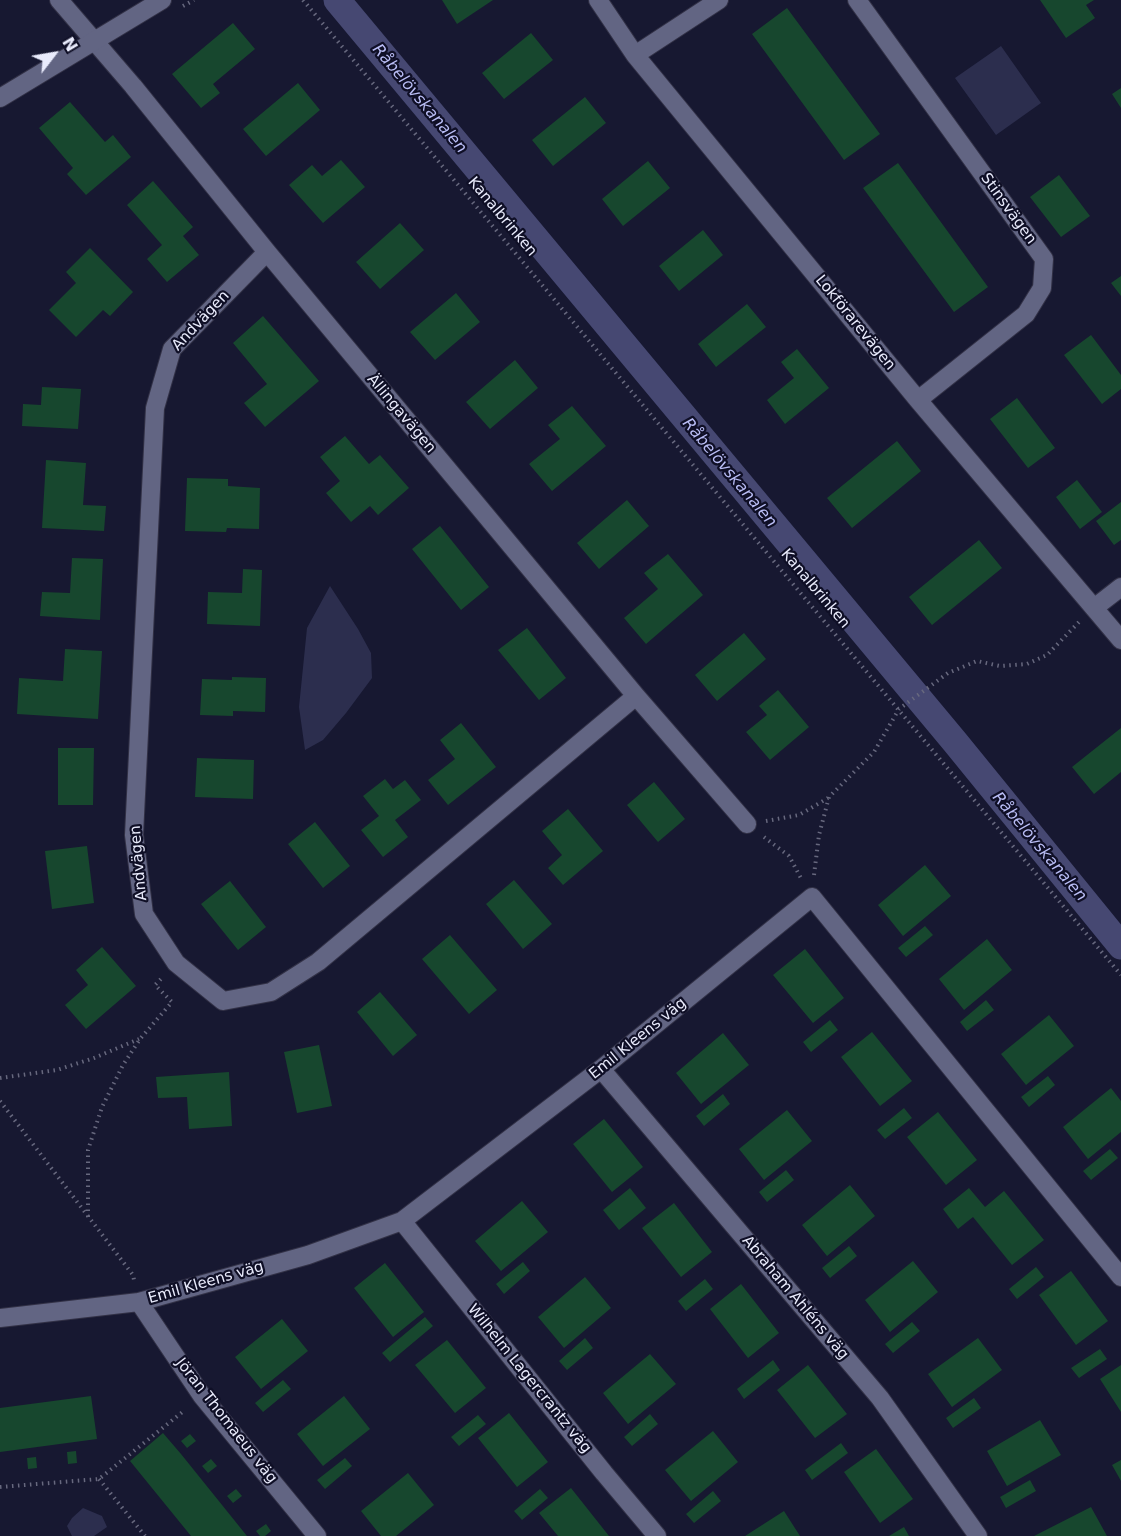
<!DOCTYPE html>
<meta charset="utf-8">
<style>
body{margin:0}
#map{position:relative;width:1121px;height:1536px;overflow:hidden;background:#171831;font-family:"DejaVu Sans",sans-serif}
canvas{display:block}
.north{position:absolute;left:24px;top:24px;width:60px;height:60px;-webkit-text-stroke:4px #0f0f26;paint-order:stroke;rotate:59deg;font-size:16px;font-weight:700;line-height:24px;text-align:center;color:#e9ebfc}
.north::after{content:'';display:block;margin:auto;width:21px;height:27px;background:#e9ebfc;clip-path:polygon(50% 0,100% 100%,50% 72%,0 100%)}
</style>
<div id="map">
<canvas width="1121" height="1536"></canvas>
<div class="north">N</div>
</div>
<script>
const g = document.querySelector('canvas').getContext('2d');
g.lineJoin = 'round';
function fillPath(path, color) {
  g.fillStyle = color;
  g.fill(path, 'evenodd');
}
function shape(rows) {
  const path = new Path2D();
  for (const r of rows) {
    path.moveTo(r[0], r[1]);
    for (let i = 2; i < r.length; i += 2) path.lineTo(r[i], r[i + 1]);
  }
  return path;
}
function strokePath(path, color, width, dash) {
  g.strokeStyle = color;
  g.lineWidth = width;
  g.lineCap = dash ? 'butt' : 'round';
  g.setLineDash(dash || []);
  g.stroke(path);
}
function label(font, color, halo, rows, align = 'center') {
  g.font = font + ' "DejaVu Sans",sans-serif';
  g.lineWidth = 4.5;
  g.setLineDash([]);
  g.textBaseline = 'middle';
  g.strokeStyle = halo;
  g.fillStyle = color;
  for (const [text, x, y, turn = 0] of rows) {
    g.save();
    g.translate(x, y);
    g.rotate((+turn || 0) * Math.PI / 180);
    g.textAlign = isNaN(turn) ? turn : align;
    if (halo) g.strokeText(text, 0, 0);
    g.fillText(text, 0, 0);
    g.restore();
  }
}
fillPath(shape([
 [1001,46,1041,103,996,135,955,78],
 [330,586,358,629,371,653,372,678,346,713,323,740,305,750,299,707,307,628],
 [83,1508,102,1516,107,1527,94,1536,72,1536,67,1526,72,1518]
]), '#2c2e4e');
strokePath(shape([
 [337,0,955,742,1121,946]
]), '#464872', 27);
fillPath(shape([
 [442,0,493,0,457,24],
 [1040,0,1094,0,1086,5,1095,18,1066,38],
 [787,8,880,134,844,160,752,34],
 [233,23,255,49,213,84,220,93,201,108,172,74],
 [531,33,553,60,504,99,482,73],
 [298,83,320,110,266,156,243,129],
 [1121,88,1121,108,1112,94],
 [585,97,606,123,553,166,532,140],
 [70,102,105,142,113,135,131,157,86,195,67,174,73,168,39,128],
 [341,160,365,187,323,223,289,185,312,165,322,176],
 [648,161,670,188,623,226,602,199],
 [898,163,988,287,954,312,863,188],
 [1059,175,1090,216,1061,237,1030,197],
 [153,181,193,227,183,236,199,255,167,282,147,259,162,245,127,205],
 [400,223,424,250,380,289,356,262],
 [703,230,723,255,679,291,659,266],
 [90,248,133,292,110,316,103,310,76,337,49,310,76,283,66,272],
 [1121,276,1121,296,1111,283],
 [456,293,480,322,435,360,410,332],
 [747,304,766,327,716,367,698,344],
 [263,316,319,381,265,427,244,403,267,384,233,343],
 [1091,335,1121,375,1121,389,1102,404,1064,355],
 [797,349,829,388,785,424,767,400,794,378,781,362],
 [515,360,538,388,490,429,466,402],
 [42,387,81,389,78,429,22,426,23,404,41,405],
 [1017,398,1055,448,1028,468,990,419],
 [572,406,606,446,552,491,529,464,560,439,548,425],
 [345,436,369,464,380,455,409,488,378,515,370,506,351,522,326,493,340,481,320,457],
 [897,441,921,471,852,528,827,498],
 [46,460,86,463,83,505,106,506,104,531,42,528],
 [187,478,228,479,228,486,260,488,259,529,227,528,226,532,185,531],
 [1077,480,1102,512,1080,529,1056,497],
 [627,500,649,526,599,569,577,543],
 [1121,502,1121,540,1114,545,1096,521],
 [440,526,489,587,461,610,412,549],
 [979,540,1002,568,932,625,909,597],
 [668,554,703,595,646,644,624,618,658,589,644,573],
 [72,558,103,559,100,620,40,616,42,592,70,593],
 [243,569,262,570,260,626,207,624,208,592,242,593],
 [527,628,566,678,539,700,498,650],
 [744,633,766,659,717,701,695,675],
 [65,649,102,651,98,719,17,714,19,678,63,681],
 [232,677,266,678,265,712,233,711,233,716,200,715,202,679,232,680],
 [778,690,809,727,770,760,746,732,767,715,759,706],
 [461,723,496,767,448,805,428,780,455,759,440,740],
 [1121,728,1121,772,1094,794,1072,767],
 [58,748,94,748,93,805,58,805],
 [197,758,254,760,253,799,195,797],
 [385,779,393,789,405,780,421,800,395,820,408,837,383,857,361,830,379,816,363,796],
 [654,782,685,819,658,842,627,805],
 [568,809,603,851,563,885,548,868,562,855,542,831],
 [315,822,350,866,323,888,288,844],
 [87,846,94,903,52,909,45,851],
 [925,865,951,896,903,936,878,905],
 [514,880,552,924,523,949,486,904],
 [230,881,266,927,238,950,201,904],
 [925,926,933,935,906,957,898,948],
 [450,935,497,990,469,1014,422,959],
 [987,939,1012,970,964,1010,939,979],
 [102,947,136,986,86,1029,65,1005,88,985,76,970],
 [805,949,844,998,813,1023,773,975],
 [380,992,417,1035,393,1056,357,1012],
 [986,1000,994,1010,967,1031,960,1022],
 [1049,1015,1074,1046,1026,1085,1001,1054],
 [830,1020,838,1030,811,1052,803,1042],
 [872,1032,912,1081,880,1106,841,1057],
 [723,1033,749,1065,701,1104,676,1073],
 [319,1045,332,1106,297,1113,284,1052],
 [229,1072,232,1126,189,1129,187,1097,158,1098,156,1077],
 [1048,1076,1055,1085,1029,1107,1021,1097],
 [1111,1088,1121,1101,1121,1132,1088,1159,1063,1127],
 [723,1094,730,1104,704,1126,696,1116],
 [904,1108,912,1118,885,1139,877,1130],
 [787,1110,812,1141,764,1180,739,1149],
 [938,1112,977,1160,946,1185,907,1137],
 [604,1119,643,1167,612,1192,573,1144],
 [1110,1149,1118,1158,1091,1180,1083,1171],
 [786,1170,794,1180,767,1202,759,1192],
 [850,1185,875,1216,827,1256,802,1225],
 [630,1188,646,1208,619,1230,603,1210],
 [969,1188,985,1207,1004,1191,1044,1240,1012,1265,973,1217,958,1229,943,1209],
 [522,1201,548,1232,501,1271,475,1241],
 [674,1203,712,1252,681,1277,642,1228],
 [849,1246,857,1256,830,1278,822,1268],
 [913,1261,938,1292,890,1332,865,1300],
 [523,1262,530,1271,504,1294,496,1284],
 [385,1263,424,1312,393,1337,354,1288],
 [1036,1267,1044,1277,1017,1299,1009,1289],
 [1071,1271,1108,1321,1076,1345,1039,1295],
 [585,1277,611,1308,564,1348,538,1317],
 [705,1279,713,1289,686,1311,678,1301],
 [741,1284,779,1333,748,1358,710,1309],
 [425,1317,433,1326,390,1362,382,1353],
 [282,1319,308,1351,261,1389,235,1357],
 [912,1322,920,1331,893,1353,885,1344],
 [585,1338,593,1348,567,1370,559,1361],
 [978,1338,1002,1370,952,1407,928,1374],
 [447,1340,486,1388,455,1413,415,1365],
 [1100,1349,1107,1359,1079,1378,1071,1368],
 [650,1354,676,1384,628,1424,603,1393],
 [773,1360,780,1370,744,1399,737,1389],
 [808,1365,847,1414,815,1438,777,1390],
 [1121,1365,1121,1412,1100,1379],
 [283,1380,291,1389,263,1412,255,1403],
 [91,1396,97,1439,0,1452,0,1408],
 [344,1396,370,1429,323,1466,297,1434],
 [974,1398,981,1408,953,1428,946,1418],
 [509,1413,548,1462,517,1487,478,1438],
 [650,1414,658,1424,632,1446,624,1437],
 [478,1415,486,1424,459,1446,451,1437],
 [1040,1420,1061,1455,1007,1486,987,1451],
 [713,1431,738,1462,691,1501,665,1470],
 [163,1433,181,1454,247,1536,191,1536,130,1461],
 [190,1434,196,1441,187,1448,181,1441],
 [841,1443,848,1453,812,1480,805,1470],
 [876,1449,913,1499,880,1523,844,1472],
 [76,1451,77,1463,68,1464,67,1452],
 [36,1457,37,1468,28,1469,27,1458],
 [345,1458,352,1466,325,1489,317,1480],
 [211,1459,217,1466,208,1473,202,1466],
 [1121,1460,1121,1481,1112,1465],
 [408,1473,434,1505,396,1536,381,1536,361,1511],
 [1030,1480,1036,1491,1006,1508,1000,1497],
 [571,1488,609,1536,558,1536,539,1513],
 [236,1489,242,1496,233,1503,227,1496],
 [540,1489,548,1498,522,1520,514,1511],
 [713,1491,721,1501,694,1523,686,1514],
 [1091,1507,1107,1536,1034,1536],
 [784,1511,800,1536,745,1536],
 [266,1524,271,1531,265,1536,260,1536,256,1531],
 [904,1527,909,1536,889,1536]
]), '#17472e');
const minor = shape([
 [59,0,133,86,267,252,636,696,747,824],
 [598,0,635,55,918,400,1121,640],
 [857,0,1044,259,1042,288,1026,314,918,400],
 [635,55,719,0],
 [267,252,172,349,155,408,134,835,144,914,176,963,223,1001,271,992,318,962,636,696],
 [1094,608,1121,587],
 [601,1069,880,1398,978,1536],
 [402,1221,604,1473,657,1536],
 [139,1302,202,1396,317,1536],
 [0,1318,139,1302,308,1255,402,1221,601,1069,812,897,1121,1277]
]);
const tertiary = shape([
 [0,98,162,0]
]);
strokePath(minor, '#323146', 20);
strokePath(tertiary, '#323146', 20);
strokePath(shape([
 [303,0,1121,975],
 [183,6,194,0],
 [766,821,799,815,828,798],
 [764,837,789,856,802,880],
 [814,875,819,835,829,797,874,752,899,709,948,673,977,661,1000,666,1027,664,1047,655,1079,622],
 [0,1078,57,1070,94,1058,139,1039],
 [0,1101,133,1275,134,1280],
 [88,1217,88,1150,102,1107,123,1065,140,1039,172,1002,155,985,163,977],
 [99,1479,145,1536],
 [0,1487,99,1479,185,1410]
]), '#67687e', 4, [1.5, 4.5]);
strokePath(minor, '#626583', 18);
strokePath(tertiary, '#626583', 18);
label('15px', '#e9ebfc', '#0f0f26', [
 ["Stinsvägen",1008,209,54],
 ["Kanalbrinken",502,217,50],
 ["Andvägen",201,321,-47],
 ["Lokförarevägen",855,323,51],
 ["Ällingavägen",401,414,50],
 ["Kanalbrinken",815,589,50],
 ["Andvägen",139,863,-95],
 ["Emil Kleens väg",638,1039,-39],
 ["Emil Kleens väg",206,1283,-16],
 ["Abraham Ahléns väg",795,1298,50],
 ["Wilhelm Lagercrantz väg",529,1379,51],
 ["Jöran Thomaeus väg",226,1421,52]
]);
label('italic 16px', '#b9bdf5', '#0f0f26', [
 ["Råbelövskanalen",419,99,50],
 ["Råbelövskanalen",729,473,50],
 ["Råbelövskanalen",1039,847,50]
]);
</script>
